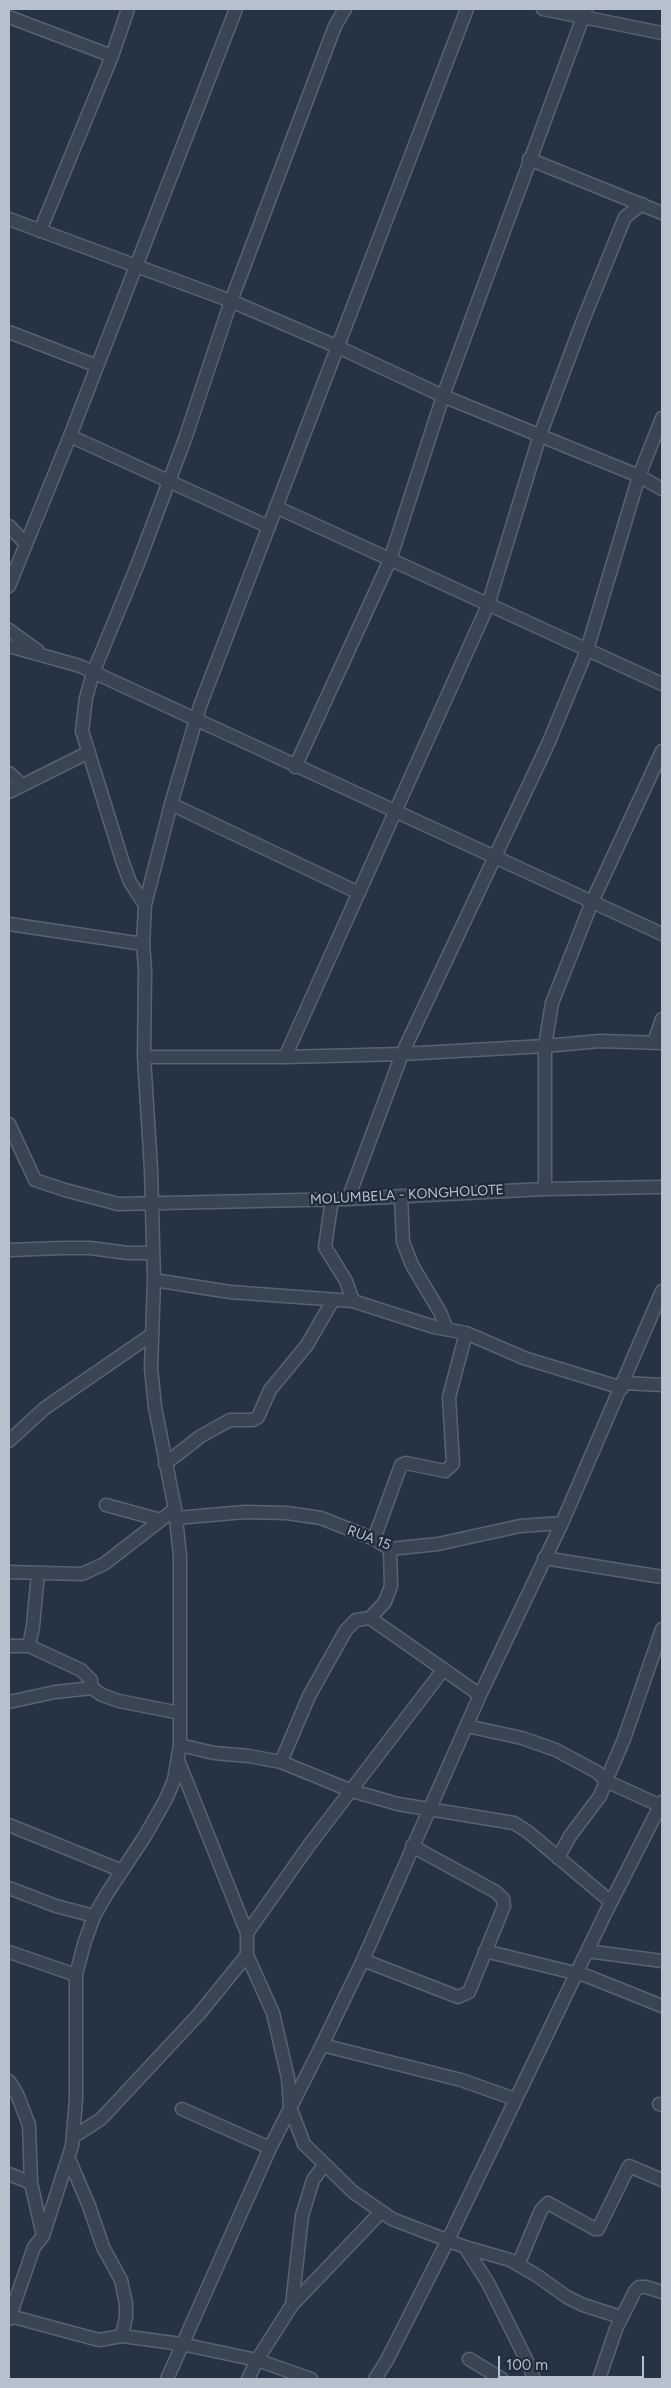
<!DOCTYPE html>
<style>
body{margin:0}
#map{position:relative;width:671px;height:2388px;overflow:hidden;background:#253344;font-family:Figtree,sans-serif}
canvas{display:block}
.frame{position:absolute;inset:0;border:10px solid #b7c0cd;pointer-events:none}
.scale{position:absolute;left:498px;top:2356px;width:146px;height:22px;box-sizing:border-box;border:2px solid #b7c0cd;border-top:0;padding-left:6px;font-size:15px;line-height:18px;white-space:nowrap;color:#b7c0cd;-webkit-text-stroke:4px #1e2a38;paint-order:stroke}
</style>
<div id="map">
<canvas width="671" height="2388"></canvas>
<div class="frame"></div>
<div class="scale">100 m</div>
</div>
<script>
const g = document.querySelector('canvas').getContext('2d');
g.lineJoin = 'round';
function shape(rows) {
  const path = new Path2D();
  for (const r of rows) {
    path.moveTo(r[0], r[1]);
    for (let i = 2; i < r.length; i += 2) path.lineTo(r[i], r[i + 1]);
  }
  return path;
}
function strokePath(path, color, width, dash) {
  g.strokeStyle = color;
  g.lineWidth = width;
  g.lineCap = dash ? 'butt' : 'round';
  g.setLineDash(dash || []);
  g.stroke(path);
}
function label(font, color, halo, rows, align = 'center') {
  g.font = font + ' Figtree,sans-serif';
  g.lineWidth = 4.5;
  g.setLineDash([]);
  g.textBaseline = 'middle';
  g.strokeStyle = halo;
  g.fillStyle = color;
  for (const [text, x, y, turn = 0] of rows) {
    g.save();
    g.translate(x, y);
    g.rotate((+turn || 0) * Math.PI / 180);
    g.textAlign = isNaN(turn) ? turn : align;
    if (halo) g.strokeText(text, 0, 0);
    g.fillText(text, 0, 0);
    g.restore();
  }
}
const minor = shape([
 [543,9,662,33],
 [9,17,112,56],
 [529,159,662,213],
 [9,219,231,301,338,347,443,396,639,476,662,489],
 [40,231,112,56,128,9],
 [9,332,97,366],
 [70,436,269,527],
 [276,507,662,684],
 [9,526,26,544],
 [9,586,70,436,236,9],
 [9,630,38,651],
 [9,646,80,666,662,934],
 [295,767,390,560,443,396,586,9],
 [9,773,22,785],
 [9,792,89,752],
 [171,804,359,893],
 [145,905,130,882,123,863,82,731,86,698,93,673,137,566,185,439,231,301,335,26,345,9],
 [9,924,143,944],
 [654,1042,662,1019],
 [144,1057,285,1057,402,1054,545,1046,600,1041,662,1043],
 [285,1057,488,605,540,435,582,323,625,217,642,204],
 [9,1124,35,1180,65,1190,118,1204,348,1199,545,1189,662,1187],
 [545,1189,545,1046,552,1003,592,902,662,751],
 [401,1196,403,1242,412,1265,440,1312,447,1329],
 [332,1199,325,1247,346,1281,353,1301],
 [348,1199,402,1054,548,744,587,650,639,476,662,418],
 [9,1250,62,1248,90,1248,128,1253,153,1253],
 [154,1280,230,1292,353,1301,434,1327,466,1333,524,1358,622,1388],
 [624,1383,662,1385],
 [9,1441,45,1408,151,1335],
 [165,1464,201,1436,221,1425,230,1420,253,1420,258,1417,270,1390,307,1345,333,1300],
 [106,1505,161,1520],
 [176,1518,245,1512,287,1513,321,1518,374,1539,390,1549,438,1544,520,1526,562,1523],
 [374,1539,401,1465,406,1463,445,1471,453,1464,449,1397,466,1333],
 [544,1558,662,1577],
 [9,1572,82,1574,104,1564,175,1509],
 [370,1618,385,1602,391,1586,390,1549],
 [9,1646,29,1646,81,1670,91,1680,92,1688],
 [29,1646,33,1626,38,1573],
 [9,1702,55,1692,92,1688,102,1695,119,1701,180,1713],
 [467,1726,522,1738,556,1750,597,1772,606,1781,661,1806],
 [180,1745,214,1753,249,1756,281,1762,352,1791,398,1804,514,1823,528,1832,611,1902],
 [178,1760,247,1933,247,1955,273,2013,288,2078,290,2107,304,2144,353,2192,392,2219,465,2247,488,2283,529,2365,534,2379],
 [281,1762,309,1696,346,1630,356,1620,370,1618,480,1695],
 [9,1825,120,1870],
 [558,1858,570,1836,600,1796,606,1781,624,1739,662,1629],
 [9,1888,56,1906,94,1916],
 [247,1933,310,1844,443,1670],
 [485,1951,587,1976,662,2006],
 [587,1951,662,1961],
 [9,1952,76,1975],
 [363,1960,458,1997,469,1992,504,1906,503,1899,496,1892,412,1846],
 [322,2045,461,2080,515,2099],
 [9,2081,17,2094,29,2125,31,2183,43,2236],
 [659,2104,662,2105],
 [182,2109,270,2148],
 [73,2137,101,2119,199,2014,247,1955],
 [69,2159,89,2206,103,2247,121,2280,126,2304,126,2317,122,2336],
 [9,2174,31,2183],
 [465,2247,510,2260,536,2275,567,2297,583,2305,621,2317],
 [518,2265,541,2210,548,2203,595,2229,598,2229,629,2166,662,2180],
 [292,2305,302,2216,313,2180,324,2165],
 [10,2316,99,2340,122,2336,181,2344,257,2360,311,2379],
 [9,2319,34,2247,43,2236,72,2146,76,2099,76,1975,84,1944,94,1916,108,1892,145,1836,166,1799,174,1780,180,1745,180,1556,175,1509,155,1407,151,1368,154,1280,151,1169,144,1057,145,970,143,944,145,905,171,804,200,706,467,9],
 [469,2359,502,2379],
 [167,2379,270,2148,322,2045,363,1960,480,1695,562,1523,662,1291],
 [248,2379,257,2360,292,2305,381,2212],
 [375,2379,387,2360,448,2240,605,1914,662,1802],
 [599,2379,616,2329,635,2291,639,2287,646,2287,662,2292]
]);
strokePath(minor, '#586370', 15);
strokePath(minor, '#3a4553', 12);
label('14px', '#b7c0cd', '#1e2a38', [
 ["MOLUMBELA - KONGHOLOTE",407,1195,-3],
 ["RUA 15",369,1538,21]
]);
</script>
